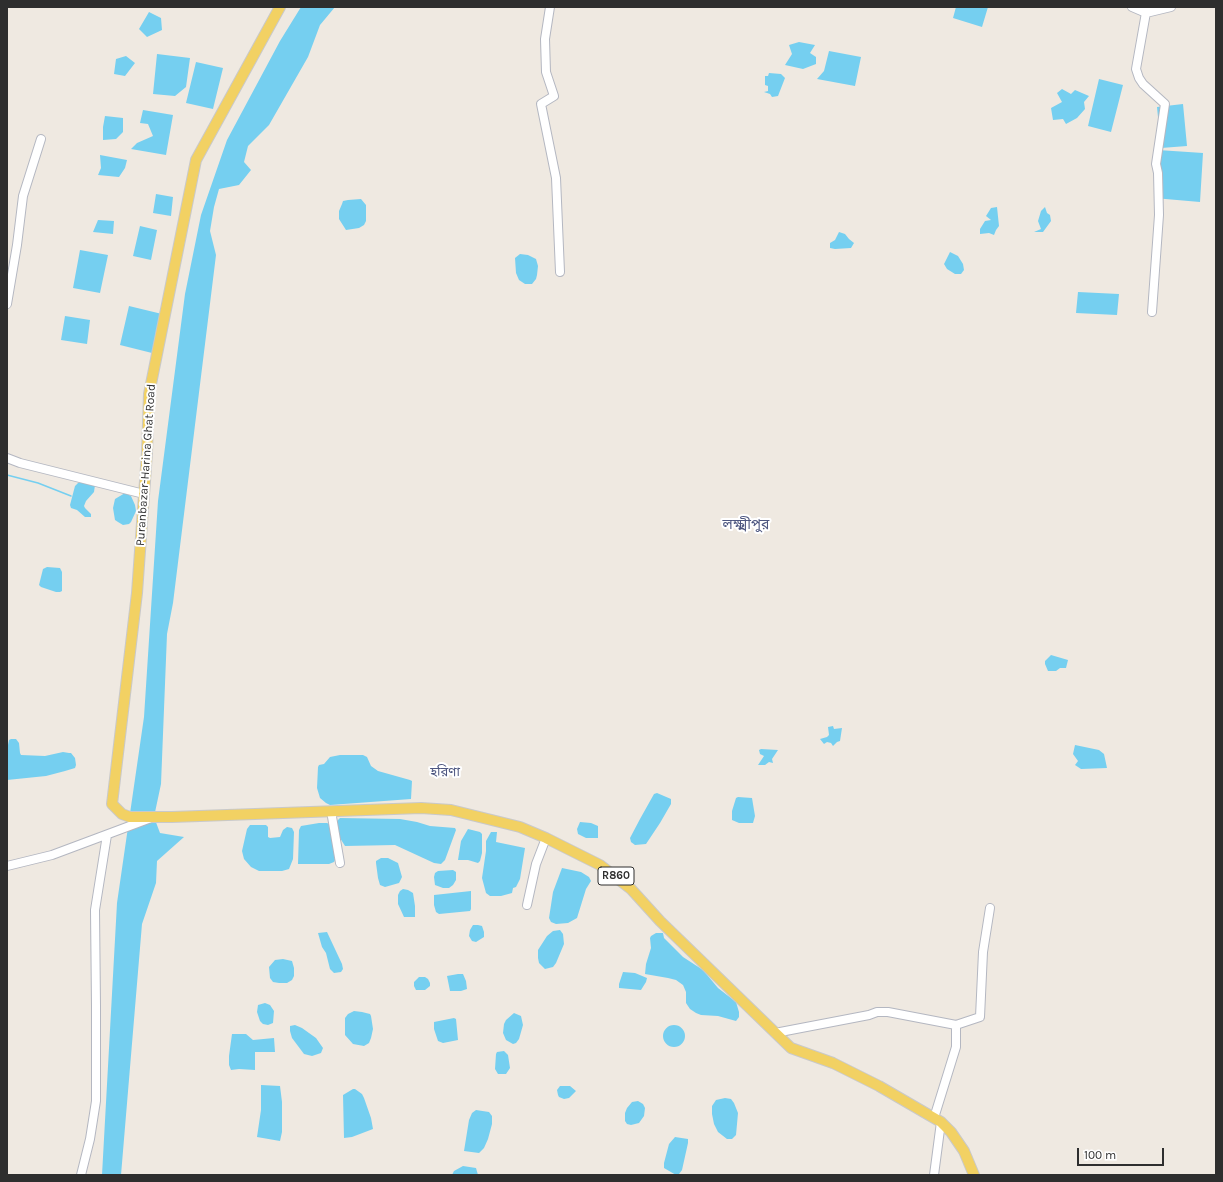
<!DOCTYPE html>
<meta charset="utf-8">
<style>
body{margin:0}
#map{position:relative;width:1223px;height:1182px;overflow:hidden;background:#efe9e1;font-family:Karla,sans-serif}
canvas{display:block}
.frame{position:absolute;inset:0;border:8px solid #2e2e2e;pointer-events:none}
.scale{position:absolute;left:1077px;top:1148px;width:87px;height:18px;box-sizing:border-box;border:2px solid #2e2e2e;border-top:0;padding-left:5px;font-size:12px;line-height:14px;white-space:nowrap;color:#2e2e2e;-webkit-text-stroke:3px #fff;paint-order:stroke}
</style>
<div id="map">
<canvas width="1223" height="1182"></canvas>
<div class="frame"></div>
<div class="scale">100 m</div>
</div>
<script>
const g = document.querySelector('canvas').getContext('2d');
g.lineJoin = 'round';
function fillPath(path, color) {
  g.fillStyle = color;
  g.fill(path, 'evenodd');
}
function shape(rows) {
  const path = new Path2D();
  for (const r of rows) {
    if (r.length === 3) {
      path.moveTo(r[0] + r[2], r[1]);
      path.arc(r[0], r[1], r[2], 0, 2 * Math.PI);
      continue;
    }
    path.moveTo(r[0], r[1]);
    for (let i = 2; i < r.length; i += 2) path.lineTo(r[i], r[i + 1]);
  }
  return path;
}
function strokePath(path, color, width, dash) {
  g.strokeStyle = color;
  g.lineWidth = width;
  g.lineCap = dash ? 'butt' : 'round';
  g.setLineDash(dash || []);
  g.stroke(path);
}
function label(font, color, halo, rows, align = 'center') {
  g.font = font + ' Karla,"Noto Sans Bengali",sans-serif';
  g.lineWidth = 4;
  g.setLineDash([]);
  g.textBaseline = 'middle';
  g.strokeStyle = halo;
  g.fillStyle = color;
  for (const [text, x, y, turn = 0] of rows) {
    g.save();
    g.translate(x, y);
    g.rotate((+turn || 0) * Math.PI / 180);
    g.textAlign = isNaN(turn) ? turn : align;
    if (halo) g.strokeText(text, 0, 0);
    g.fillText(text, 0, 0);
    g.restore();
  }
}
fillPath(shape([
 [301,7,335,7,320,25,308,57,269,125,248,146,244,162,251,170,239,185,219,189,214,207,210,231,216,255,173,603,167,634,161,784,154,817,160,833,184,837,157,861,156,883,142,924,121,1175,102,1175,117,903,144,717,158,501,185,294,201,215,227,140,280,41],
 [956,7,988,7,982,27,953,18],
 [149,12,161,18,162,30,147,37,139,29],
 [799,42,815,45,810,53,816,57,816,64,803,69,785,65,792,54,789,45],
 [829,51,861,57,855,86,817,79,824,71],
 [157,54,190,58,186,87,175,96,153,94],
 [126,56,135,63,125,76,114,74,116,59],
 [196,62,223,68,213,109,186,103],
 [769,73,781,74,785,78,778,96,772,97,770,94,764,92,768,91,768,86,765,85,765,76,768,76],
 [1099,79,1123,85,1111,132,1088,126],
 [1062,89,1071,94,1075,90,1089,96,1084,102,1085,109,1077,118,1066,124,1063,119,1053,120,1051,108,1062,102,1057,93],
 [1183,104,1187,146,1161,148,1157,107],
 [143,110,173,115,166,155,131,149,137,143,153,136,148,124,140,123],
 [105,116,123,118,123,132,116,139,103,140,103,127],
 [1158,150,1203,153,1200,202,1154,198],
 [100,155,127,160,125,168,119,177,98,175,101,168],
 [156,194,173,197,171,216,153,213],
 [361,199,366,205,366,221,364,225,359,228,346,230,339,219,339,211,342,204,343,201,348,200],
 [997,207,999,226,996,230,994,235,989,233,980,234,980,229,985,221,991,220,986,216,991,208],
 [1045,207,1047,213,1050,215,1051,221,1043,232,1034,232,1041,229,1038,221,1041,211],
 [98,220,114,221,113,234,93,232],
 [140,226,157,230,151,260,133,256],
 [839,232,845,234,849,239,854,243,851,248,835,249,830,248,830,243,835,240],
 [80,250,108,255,100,293,73,288],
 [950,252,958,256,963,264,964,270,961,274,955,274,947,269,944,264],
 [520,254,528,255,536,259,538,266,537,275,536,279,532,284,525,284,519,280,516,273,515,258],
 [1078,292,1119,294,1117,315,1076,313],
 [129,306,162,314,152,353,120,345],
 [65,316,90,320,87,344,61,340],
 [83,481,95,485,94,492,86,501,84,506,85,508,91,514,91,517,85,517,77,510,71,508,70,505,75,486,78,483],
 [125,493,131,496,135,505,136,511,131,522,129,524,123,525,118,522,115,520,113,508,115,499],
 [47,567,60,568,62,572,62,591,60,592,56,592,41,587,39,585,43,569],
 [1051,655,1068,660,1066,668,1060,668,1056,671,1048,671,1045,664,1045,661],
 [833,726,834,729,842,728,840,741,837,742,833,746,831,743,827,742,824,744,820,739,827,737,829,735,828,727],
 [11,739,16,739,19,743,20,753,21,755,45,756,63,752,69,753,71,753,75,758,76,765,75,768,65,771,46,776,7,780,8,745,9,740],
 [1075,745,1099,750,1104,754,1107,768,1081,769,1075,765,1078,761,1073,754],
 [761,749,778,750,772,759,773,763,769,762,765,765,758,765,764,756,760,754,759,750],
 [340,755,363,755,367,757,371,766,378,771,410,780,412,781,411,799,330,805,326,803,320,798,317,788,318,767,319,765,324,764,330,757],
 [657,793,671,799,671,804,660,823,646,844,635,845,631,842,630,838,640,819,654,794],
 [738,797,752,798,755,816,753,823,739,823,732,820,732,811,736,798],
 [340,818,400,819,417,822,430,826,455,828,456,830,445,860,441,864,434,863,395,845,345,846,340,838,338,826,337,821],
 [580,822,591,823,598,826,598,838,586,838,578,834,577,829],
 [319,823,327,823,331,825,335,860,334,862,329,864,298,864,299,830,301,826],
 [250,825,266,825,268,827,268,837,270,838,280,837,283,830,287,827,292,828,294,832,293,859,289,869,282,871,259,871,251,867,244,859,242,851,247,829],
 [468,829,480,832,482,834,482,853,480,861,478,863,468,860,458,860,461,841],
 [491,832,497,832,496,842,525,848,520,879,516,887,513,888,512,893,501,896,490,896,486,893,482,878,486,851,486,841],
 [381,858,388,858,398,863,402,877,399,883,385,887,380,885,378,878,376,863,376,861],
 [562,868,581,872,589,877,591,881,586,889,577,918,568,923,556,924,551,922,549,918,553,892],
 [453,870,456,872,456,880,453,885,449,888,443,888,435,885,434,877,435,873,438,871],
 [403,889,408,890,413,893,415,906,415,917,404,917,398,904,398,895,400,891],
 [471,891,471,909,470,911,439,914,436,912,434,905,434,895],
 [473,925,478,925,482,926,484,932,484,937,476,942,472,941,469,936,470,930],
 [560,930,563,934,564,944,556,963,553,967,545,969,539,963,538,958,538,950,547,936,553,931],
 [327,932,342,964,343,969,341,972,334,973,330,969,326,953,322,947,318,933],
 [656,933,663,933,664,938,683,957,703,970,718,988,736,1002,739,1012,739,1017,736,1021,718,1016,701,1015,696,1013,690,1009,686,1003,686,992,683,985,676,980,668,978,645,974,646,964,651,948,650,938,651,936],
 [283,959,292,961,294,968,294,976,292,980,287,983,279,983,273,982,270,978,269,967,275,960],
 [623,972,635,973,647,978,646,982,641,990,619,988,619,984],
 [458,974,463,974,466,981,467,989,461,991,450,991,447,976],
 [419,977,425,977,428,979,430,983,430,986,425,990,416,990,414,986,414,982],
 [265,1003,270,1005,274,1011,273,1023,268,1025,263,1024,260,1021,257,1012,258,1005],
 [354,1011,362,1012,370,1014,371,1016,373,1029,371,1038,369,1043,364,1046,353,1044,345,1035,345,1018,348,1014],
 [514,1013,521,1016,523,1025,519,1039,516,1043,513,1044,506,1040,503,1033,504,1024,506,1020],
 [454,1018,456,1019,458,1040,443,1043,438,1041,434,1029,434,1022],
 [674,1036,11],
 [295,1025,302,1028,316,1038,323,1048,321,1053,312,1056,304,1054,292,1038,290,1031,290,1026],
 [232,1034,246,1034,253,1040,274,1038,275,1052,255,1052,255,1070,239,1069,231,1070,229,1065,229,1056],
 [504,1051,508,1055,510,1068,506,1074,498,1074,495,1069,496,1054,497,1052],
 [261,1085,280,1086,282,1102,282,1132,280,1141,257,1137,261,1110],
 [560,1086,570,1086,576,1091,569,1098,564,1099,559,1097,558,1095,557,1090],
 [353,1089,355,1089,362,1094,364,1098,371,1118,373,1129,352,1137,344,1138,343,1095],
 [725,1098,731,1099,734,1103,738,1113,736,1135,732,1139,727,1139,718,1132,714,1124,712,1114,712,1106,716,1100],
 [638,1101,643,1104,645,1108,644,1116,639,1123,631,1125,627,1124,625,1121,625,1113,627,1108,632,1102],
 [476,1110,489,1112,492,1116,492,1124,488,1139,484,1148,479,1153,464,1151,469,1120,472,1113],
 [675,1137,688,1139,688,1143,682,1170,679,1174,676,1175,664,1168,664,1163,669,1144],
 [463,1166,476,1168,478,1175,452,1175,454,1171]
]), '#75cff0');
strokePath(shape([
 [7,475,38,483,71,496]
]), '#75cff0', 1.5);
const minor = shape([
 [550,7,545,39,546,72,554,96,541,104,556,178,560,272],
 [1132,7,1146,13,1171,7],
 [1147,7,1136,69,1139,78,1143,84,1165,104,1156,164,1158,173,1159,215,1152,312],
 [7,304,17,245,23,196,41,139],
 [7,458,20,463,144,494],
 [331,811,340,863],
 [7,866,52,855,151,818],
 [527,905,536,864,546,838],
 [775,1033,869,1015,877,1012,888,1012,956,1025],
 [934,1118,956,1047,956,1025,980,1017,983,952,990,908],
 [81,1175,90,1139,96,1101,96,1006,95,910,107,835],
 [934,1175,941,1122]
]);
const major = shape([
 [280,7,196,160,149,394,147,453,137,593,112,804,122,814,130,817,172,817,421,808,451,810,520,827,546,838,600,865,631,889,660,921,791,1048,833,1063,879,1086,941,1122,951,1132,964,1151,974,1175]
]);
strokePath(minor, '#b4b7c1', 10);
strokePath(major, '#c9c9c9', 12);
strokePath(minor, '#fff', 8);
strokePath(major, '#f2d163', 10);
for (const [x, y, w] of [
 [616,876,36]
]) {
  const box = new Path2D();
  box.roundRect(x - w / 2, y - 9, w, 18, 3);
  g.fillStyle = '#fff';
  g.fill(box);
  strokePath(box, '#2e2e2e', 1);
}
label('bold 11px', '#2e2e2e', null, [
 ["R860",616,876]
]);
label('12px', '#2e2e2e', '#fff', [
 ["Puranbazar-Harina Ghat Road",146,465,-86]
]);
label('13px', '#4d5680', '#fff', [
 ["হরিণা",445,772]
]);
label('14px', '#4d5680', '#fff', [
 ["লক্ষ্মীপুর",746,525]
]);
</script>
